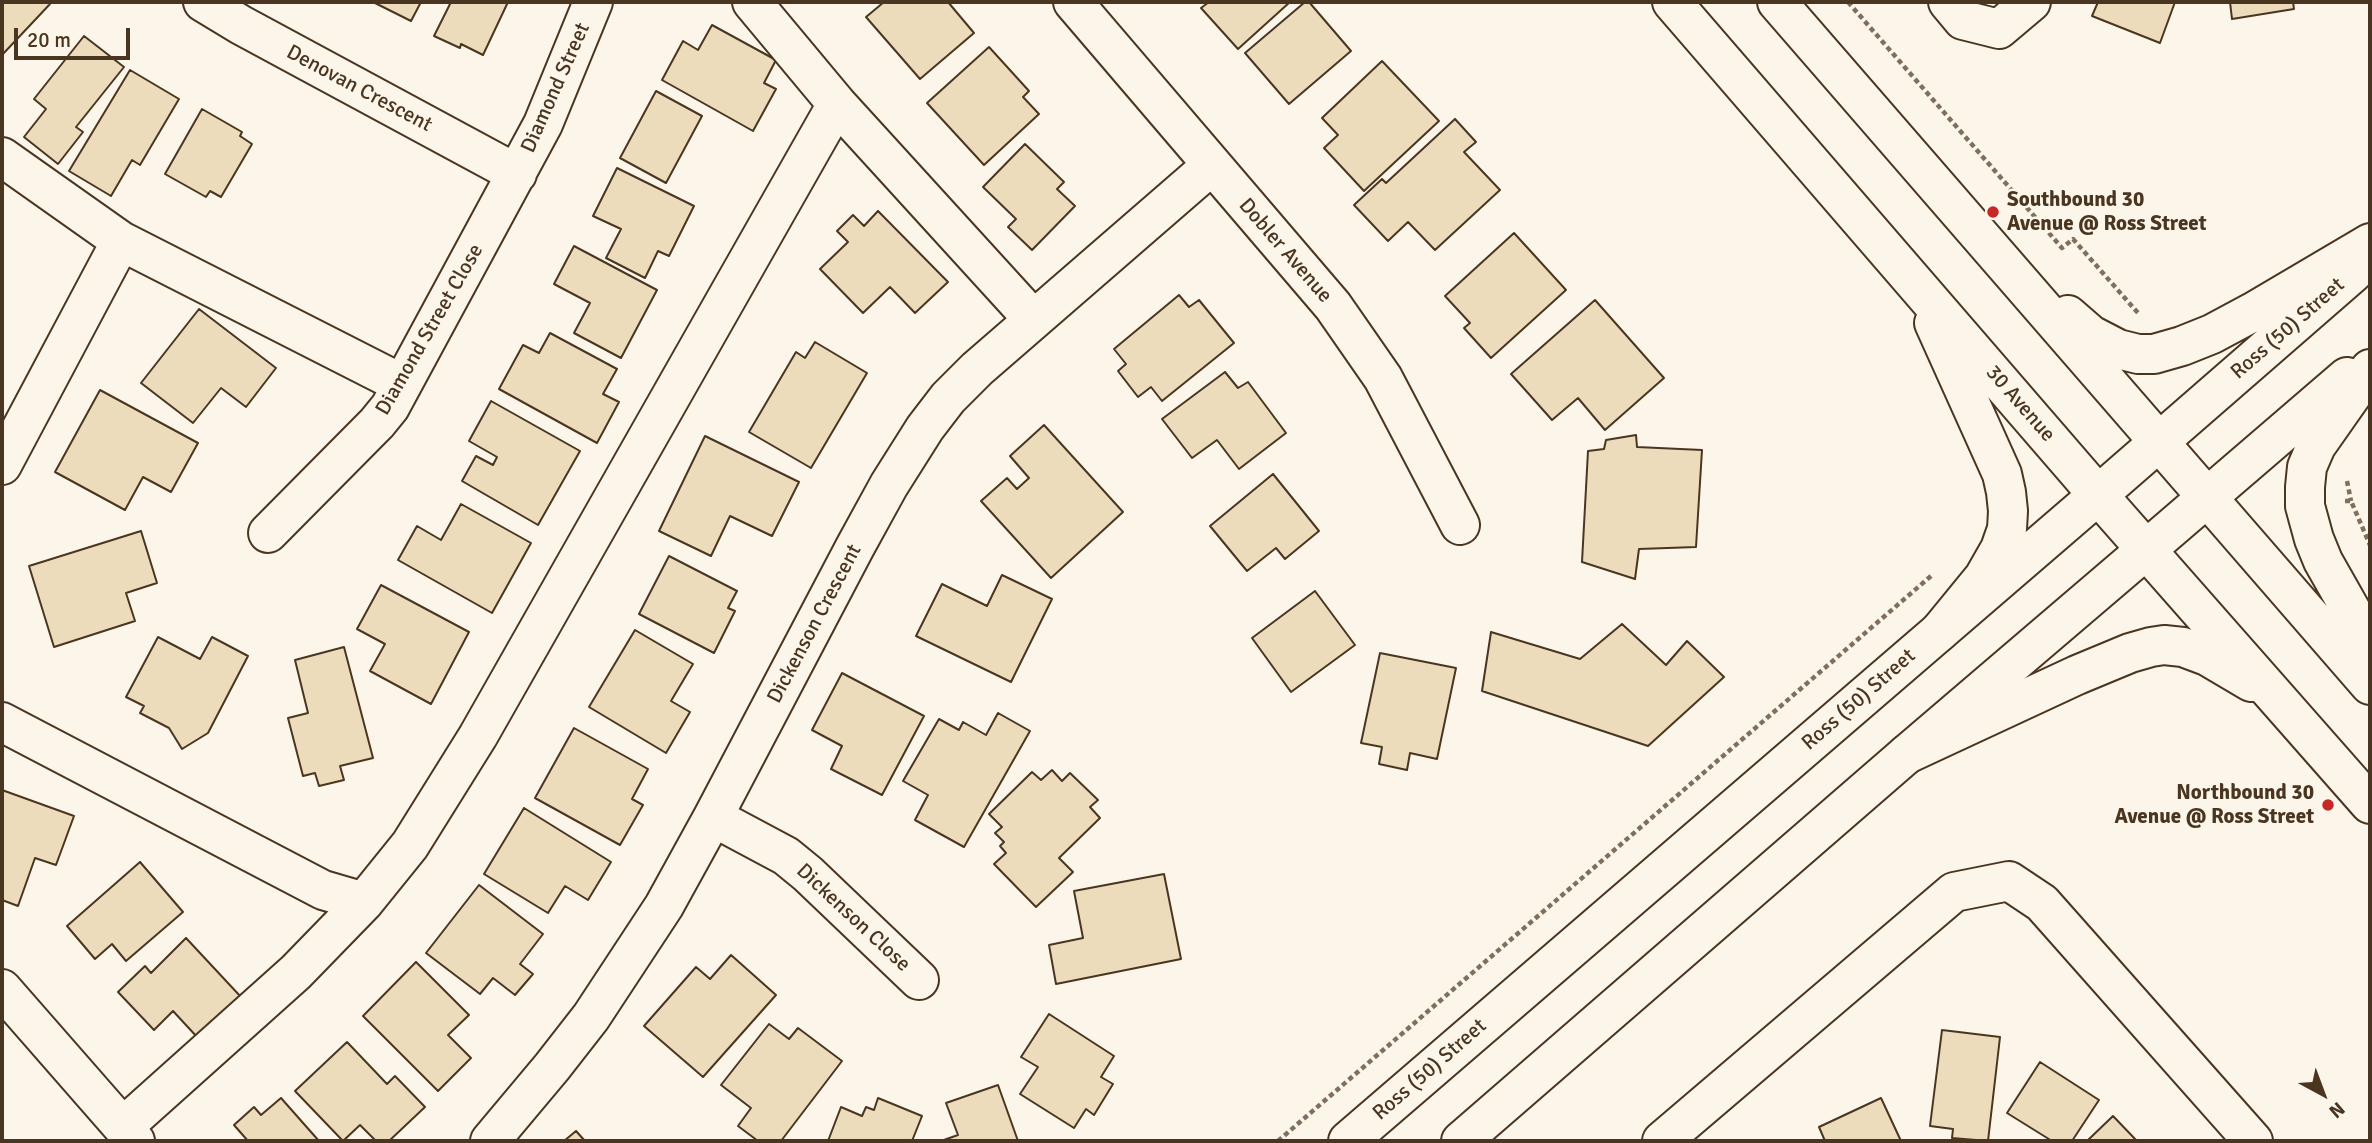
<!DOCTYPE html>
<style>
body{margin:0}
#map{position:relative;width:2372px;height:1143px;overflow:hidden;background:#fbf6e9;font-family:Signika,sans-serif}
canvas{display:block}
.frame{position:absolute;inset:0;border:4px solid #4a3520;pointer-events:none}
.north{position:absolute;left:2288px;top:1059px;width:70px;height:70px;-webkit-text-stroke:5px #fbf6e9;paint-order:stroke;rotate:139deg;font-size:19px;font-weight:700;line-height:28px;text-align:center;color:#4a3520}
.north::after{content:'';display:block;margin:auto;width:24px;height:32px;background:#4a3520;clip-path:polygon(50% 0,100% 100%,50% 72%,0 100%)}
.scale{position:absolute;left:14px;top:28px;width:116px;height:32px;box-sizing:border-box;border:4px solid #4a3520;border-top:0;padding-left:9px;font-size:21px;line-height:24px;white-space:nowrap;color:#4a3520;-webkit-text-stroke:5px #fbf6e9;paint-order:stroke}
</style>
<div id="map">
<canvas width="2372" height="1143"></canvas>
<div class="frame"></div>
<div class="north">N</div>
<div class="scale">20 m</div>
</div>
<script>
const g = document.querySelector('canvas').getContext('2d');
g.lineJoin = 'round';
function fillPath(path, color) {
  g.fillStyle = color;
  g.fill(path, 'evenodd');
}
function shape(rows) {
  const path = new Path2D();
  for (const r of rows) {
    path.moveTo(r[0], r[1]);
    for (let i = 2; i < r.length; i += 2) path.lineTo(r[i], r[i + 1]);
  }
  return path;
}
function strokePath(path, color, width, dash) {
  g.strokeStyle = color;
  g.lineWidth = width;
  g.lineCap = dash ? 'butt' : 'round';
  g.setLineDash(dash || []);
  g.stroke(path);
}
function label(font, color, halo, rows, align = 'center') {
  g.font = font + ' Signika,sans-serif';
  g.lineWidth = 5;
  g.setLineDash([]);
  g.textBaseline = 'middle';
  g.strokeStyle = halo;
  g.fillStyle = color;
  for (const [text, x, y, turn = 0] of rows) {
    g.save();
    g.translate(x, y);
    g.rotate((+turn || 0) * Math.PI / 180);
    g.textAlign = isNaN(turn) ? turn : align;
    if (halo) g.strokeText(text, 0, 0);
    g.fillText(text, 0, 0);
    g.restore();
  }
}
const building = shape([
 [2,2,47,2,50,4,2,55,2,2],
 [373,2,421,2,411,21,373,2],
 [451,2,508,2,483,55,461,44,460,48,434,36,451,2],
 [884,2,948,2,974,33,920,79,866,17,884,2],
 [1209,2,1290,2,1238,49,1201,8,1209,2],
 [1305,2,1309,2,1351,51,1289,104,1245,53,1305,2],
 [2098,2,2175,2,2160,43,2092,16,2098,2],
 [2230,2,2293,2,2294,9,2232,19,2230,2],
 [712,25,776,60,764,83,776,89,753,131,662,80,683,41,698,50,712,25],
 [84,36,124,67,76,127,83,132,58,164,24,137,46,109,34,99,84,36],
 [989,47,1029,91,1023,97,1039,114,984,165,927,103,989,47],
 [1382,61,1439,121,1364,191,1324,148,1338,135,1322,118,1382,61],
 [130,70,179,99,140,165,132,160,111,196,69,171,130,70],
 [656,91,702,116,666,183,620,158,656,91],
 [202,109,242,132,240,136,252,144,221,197,210,191,206,197,165,174,202,109],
 [1455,119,1476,142,1464,152,1500,190,1435,250,1408,222,1388,241,1354,205,1382,179,1386,183,1455,119],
 [1025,144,1064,182,1057,189,1075,206,1032,250,1008,227,1016,219,983,187,1025,144],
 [617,168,694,206,669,256,658,251,645,278,606,258,621,229,593,216,617,168],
 [878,211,948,282,915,313,890,287,863,313,820,269,848,242,837,231,853,215,864,226,878,211],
 [1514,233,1566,290,1491,358,1464,328,1470,323,1445,296,1514,233],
 [574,246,657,290,621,358,574,333,590,303,554,284,574,246],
 [1179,295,1189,307,1199,300,1234,343,1162,401,1151,387,1138,397,1118,371,1126,364,1114,349,1179,295],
 [1595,300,1664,378,1605,430,1578,398,1552,420,1511,374,1595,300],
 [199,309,276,368,246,407,221,388,193,423,141,383,199,309],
 [550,333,617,369,603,394,619,402,597,443,499,389,523,345,539,353,550,333],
 [815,342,867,373,811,468,749,432,796,352,805,358,815,342],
 [1225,372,1238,388,1248,382,1286,433,1239,469,1217,440,1192,458,1162,419,1225,372],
 [100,390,198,443,171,492,143,477,125,510,55,472,100,390],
 [491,401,580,451,538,525,462,481,476,456,493,465,497,457,469,441,491,401],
 [1044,425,1123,512,1051,578,981,501,1007,478,1017,489,1029,478,1010,456,1044,425],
 [1636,435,1637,447,1702,450,1696,547,1639,549,1635,579,1582,562,1588,451,1604,449,1606,440,1636,435],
 [705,436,799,482,772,536,730,516,711,556,659,531,705,436],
 [1273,474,1319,531,1285,559,1276,548,1247,571,1210,526,1273,474],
 [461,504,531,543,492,613,398,560,417,526,441,540,461,504],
 [141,531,157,583,126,593,135,621,54,647,29,566,141,531],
 [669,556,737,591,728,608,735,611,714,653,639,614,669,556],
 [1002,575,1052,599,1011,682,916,636,942,584,987,606,1002,575],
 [381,585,469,632,431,704,370,671,385,644,357,629,381,585],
 [1315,591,1355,645,1291,692,1252,638,1315,591],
 [1622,624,1666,665,1687,641,1724,677,1648,746,1482,691,1491,632,1580,659,1622,624],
 [635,630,693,664,671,701,690,712,666,753,589,707,635,630],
 [158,637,200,659,212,637,248,656,208,733,182,749,169,728,140,713,144,706,126,697,158,637],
 [344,647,373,758,340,766,344,780,319,786,315,773,303,776,288,718,308,713,295,660,344,647],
 [1380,653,1456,668,1437,759,1410,753,1407,770,1379,764,1382,747,1361,743,1380,653],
 [842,673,924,716,882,795,831,769,842,746,812,730,842,673],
 [998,713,1030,731,964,847,915,820,928,795,903,781,939,719,959,730,963,722,986,735,998,713],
 [574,728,648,769,632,799,643,805,620,845,535,798,574,728],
 [1052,770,1062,781,1070,773,1098,800,1090,807,1100,818,1059,858,1073,872,1036,907,994,864,1006,853,1000,846,1004,842,995,833,1002,827,989,814,1032,772,1041,780,1052,770],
 [2,790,74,816,56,865,35,858,18,906,2,900,2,790],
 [524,808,611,862,588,900,565,886,548,913,484,874,524,808],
 [140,862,183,912,126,961,112,944,95,959,67,926,140,862],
 [1164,874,1181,959,1056,984,1049,945,1083,938,1074,891,1164,874],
 [479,885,543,934,520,964,533,974,515,995,493,978,480,994,426,953,479,885],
 [186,938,241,997,198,1038,173,1011,154,1030,118,992,145,966,151,973,186,938],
 [731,955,776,995,703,1077,644,1026,696,967,710,979,731,955],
 [416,962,469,1015,448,1035,471,1058,438,1091,363,1016,416,962],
 [1049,1014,1114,1056,1101,1077,1113,1084,1094,1115,1086,1109,1074,1128,1020,1094,1038,1067,1021,1057,1049,1014],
 [769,1024,789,1039,798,1028,842,1061,781,1141,758,1141,738,1126,751,1108,721,1085,769,1024],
 [1942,1030,2000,1037,1988,1141,1952,1138,1953,1129,1930,1126,1942,1030],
 [347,1042,387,1084,395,1076,425,1107,389,1141,376,1141,360,1125,343,1141,295,1091,347,1042],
 [2040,1062,2099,1100,2072,1141,2052,1141,2007,1113,2040,1062],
 [998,1085,1018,1141,941,1141,958,1135,946,1103,998,1085],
 [281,1098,319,1141,248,1141,234,1125,254,1107,261,1115,281,1098],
 [878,1098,922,1116,912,1141,828,1141,841,1107,862,1116,866,1107,874,1110,878,1098],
 [1881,1098,1901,1141,1825,1141,1819,1127,1881,1098],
 [2113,1116,2137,1141,2087,1141,2113,1116],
 [576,1131,585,1141,564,1141,576,1131]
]);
fillPath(building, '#ecdcbc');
strokePath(building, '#4a3520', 2);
const minor = shape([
 [203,2,241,25,517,174],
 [752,2,837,104,1033,319],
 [1073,2,1333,306,1383,378,1460,525],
 [1948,2,1963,20,1999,29,2031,2],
 [2,157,121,241,402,384],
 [2,465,121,241],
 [268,533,377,423,390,407,543,124,593,2],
 [2,722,323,890,364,902],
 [713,817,786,856,808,874,919,980],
 [2,989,135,1141],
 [123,1127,296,972,364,902,410,845,478,736,837,104],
 [490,1141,552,1067,591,1017,664,906,713,817,855,547,889,485,925,428,948,398,977,369,1211,166],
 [1348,1141,2098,495],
 [1461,1141,1907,754,2147,549],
 [1662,1141,1954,892,2009,881,2042,903,2253,1141]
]);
const major = shape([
 [1672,2,2098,495,2370,804],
 [1777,2,2370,685],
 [2068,315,2091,335,2118,349,2138,354,2154,354,2182,346,2212,334,2253,312,2370,243],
 [1934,323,2002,474,2006,492,2008,511,2007,529,2000,549,1984,577,1939,632],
 [2370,369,2316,446,2307,467,2305,487,2305,506,2314,539,2323,561,2370,644],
 [2098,495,2353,273],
 [2147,549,2347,377],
 [1907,754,2077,675,2130,653,2151,647,2164,645,2183,647,2207,656,2251,682]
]);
strokePath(minor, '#4a3520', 42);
strokePath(major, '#4a3520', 42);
strokePath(shape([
 [1848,2,2062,248,2073,239,2138,313],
 [2347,481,2351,501],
 [2345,501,2351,501,2370,545],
 [1278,1141,1931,576]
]), '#7f6f5c', 4.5, [5, 3.5]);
strokePath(minor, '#fbf6e9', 38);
strokePath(major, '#fbf6e9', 38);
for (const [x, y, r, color] of [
 [1993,212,7,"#c62828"],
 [2328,805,7,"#c62828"]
]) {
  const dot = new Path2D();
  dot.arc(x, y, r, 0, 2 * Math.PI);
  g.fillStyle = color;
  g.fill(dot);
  strokePath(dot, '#fbf6e9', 2.5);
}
label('21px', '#4a3520', '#fbf6e9', [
 ["Diamond Street",556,88,-66],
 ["Denovan Crescent",359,89,28],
 ["Dobler Avenue",1285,251,49],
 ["Ross (50) Street",2288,329,-41],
 ["Diamond Street Close",430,330,-60],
 ["30 Avenue",2020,404,49],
 ["Dickenson Crescent",815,624,-62],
 ["Ross (50) Street",1859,700,-41],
 ["Dickenson Close",853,918,43],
 ["Ross (50) Street",1430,1070,-41]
]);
label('bold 21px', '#4a3520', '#fbf6e9', [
 ["Southbound 30",2007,200],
 ["Avenue @ Ross Street",2007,224],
 ["Northbound 30",2314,793,"right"],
 ["Avenue @ Ross Street",2314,817,"right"]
], 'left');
</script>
